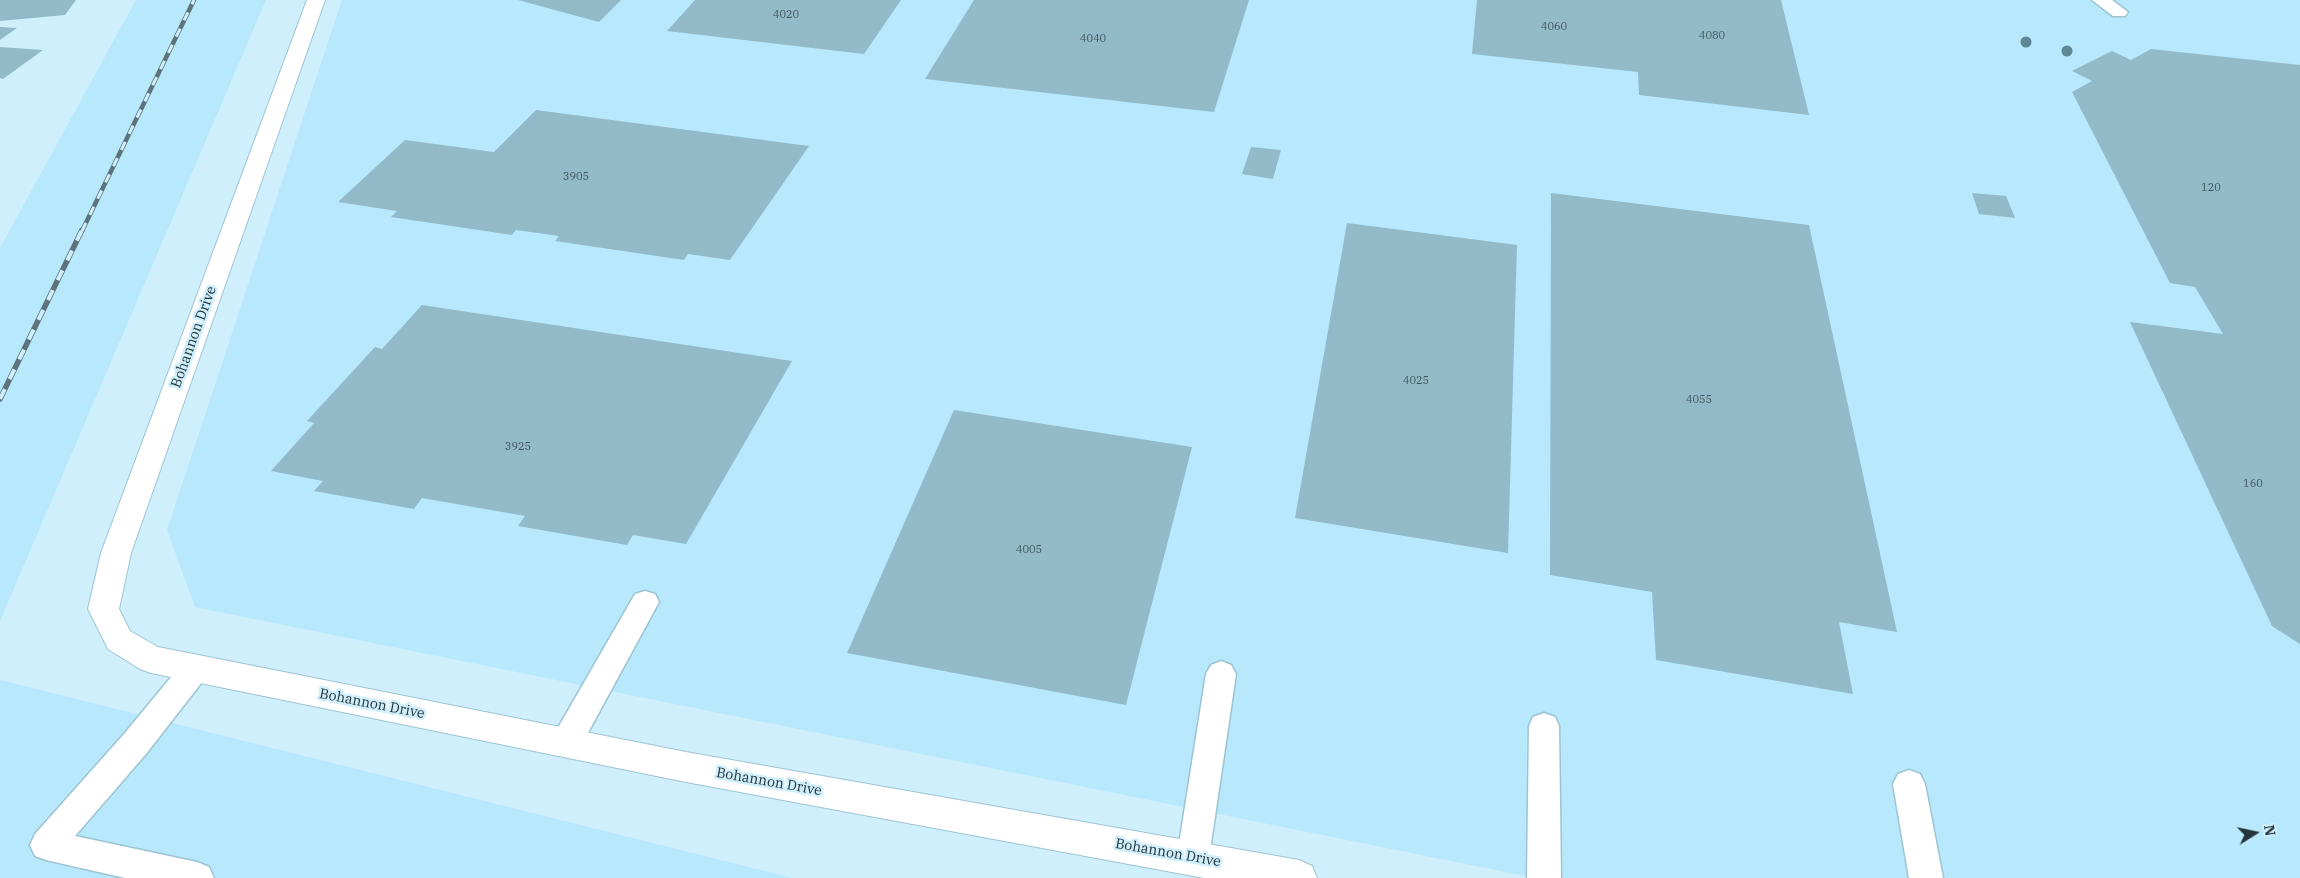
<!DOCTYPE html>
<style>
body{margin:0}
#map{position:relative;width:2300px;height:878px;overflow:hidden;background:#cfeffc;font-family:"IBM Plex Serif",serif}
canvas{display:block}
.north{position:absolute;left:2230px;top:808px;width:50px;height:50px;-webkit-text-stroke:4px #cfeffc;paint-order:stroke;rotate:80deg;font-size:14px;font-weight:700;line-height:20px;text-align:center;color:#24343a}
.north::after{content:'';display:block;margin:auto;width:18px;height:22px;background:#24343a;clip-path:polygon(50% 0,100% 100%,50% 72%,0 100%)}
</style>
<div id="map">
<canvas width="2300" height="878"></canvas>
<div class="north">N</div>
</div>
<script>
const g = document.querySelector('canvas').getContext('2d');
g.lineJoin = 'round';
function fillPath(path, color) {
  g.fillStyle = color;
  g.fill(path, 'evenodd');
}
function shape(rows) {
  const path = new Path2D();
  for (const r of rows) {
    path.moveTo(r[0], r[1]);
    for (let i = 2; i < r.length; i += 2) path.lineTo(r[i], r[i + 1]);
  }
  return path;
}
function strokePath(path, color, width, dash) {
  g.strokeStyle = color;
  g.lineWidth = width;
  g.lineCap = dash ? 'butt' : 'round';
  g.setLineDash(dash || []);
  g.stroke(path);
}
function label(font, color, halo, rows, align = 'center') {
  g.font = font + ' "IBM Plex Serif",serif';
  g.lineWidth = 5;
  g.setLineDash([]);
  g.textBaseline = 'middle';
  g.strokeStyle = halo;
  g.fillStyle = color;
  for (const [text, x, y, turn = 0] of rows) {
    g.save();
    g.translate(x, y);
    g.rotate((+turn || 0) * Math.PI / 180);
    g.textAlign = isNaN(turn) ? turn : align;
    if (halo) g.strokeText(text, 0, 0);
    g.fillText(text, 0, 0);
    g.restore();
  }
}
fillPath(shape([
 [136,0,266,0,0,621,0,248],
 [342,0,2300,0,2300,878,1535,878,195,607,167,530],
 [0,680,793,878,0,878]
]), '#b7e8fb');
fillPath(shape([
 [0,0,76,0,65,15,0,21],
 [518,0,621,0,599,22],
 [695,0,901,0,864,54,667,31],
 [974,0,1249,0,1214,112,925,79],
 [1477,0,1781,0,1809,115,1639,95,1638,72,1472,54],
 [0,27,17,28,0,40],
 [0,47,43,50,3,79,0,78],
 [2151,49,2300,65,2300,644,2272,626,2130,322,2223,334,2195,287,2170,283,2072,92,2092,81,2072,71,2112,51,2131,60],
 [536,110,809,146,730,260,688,254,684,260,555,241,559,236,516,230,512,235,391,217,397,211,338,202,405,140,494,152],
 [1251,147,1281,150,1273,179,1242,174],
 [1551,193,1809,225,1897,632,1839,622,1853,694,1656,660,1652,592,1550,575],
 [1972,193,2006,196,2015,218,1979,214],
 [1347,223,1517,245,1508,553,1295,518],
 [422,305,792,361,686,544,633,535,627,545,518,526,525,516,422,498,414,509,314,491,323,481,271,471,314,423,307,421,375,347,382,349],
 [954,410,1192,447,1126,705,847,653]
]), '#93bac9');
const lane = shape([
 [2092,0,2112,0,2128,12,2125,16,2113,16,2092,0],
 [645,591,655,594,659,602,577,753,566,757,555,753,551,743,555,733,635,594,645,591],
 [196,656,206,659,211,668,206,677,146,754,75,836,197,862,209,867,214,878,125,878,46,860,35,856,30,845,35,834,124,734,186,659,196,656],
 [1221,661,1231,665,1236,674,1209,857,1205,868,1193,873,1181,868,1177,857,1206,674,1211,665,1221,661],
 [1544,713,1555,717,1559,726,1561,878,1527,878,1529,726,1533,717,1544,713],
 [1909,770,1920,774,1925,784,1943,878,1909,878,1893,784,1898,774,1909,770]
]);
const secondary = shape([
 [307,0,325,0,131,553,119,609,130,631,158,647,686,752,1299,860,1312,866,1317,878,1204,878,686,782,151,673,140,669,108,649,88,609,101,553,307,0]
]);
strokePath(lane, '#9dc4d3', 3);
strokePath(secondary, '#9dc4d3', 2);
fillPath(lane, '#fff');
fillPath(secondary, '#fff');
const railFar1 = shape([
 [82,231,194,0]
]);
const rail = shape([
 [0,399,82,230]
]);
strokePath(railFar1, '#5d727a', 4.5);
strokePath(rail, '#5d727a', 5.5);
strokePath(railFar1, '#cfeffc', 3, [9]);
strokePath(rail, '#cfeffc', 4, [11]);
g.fillStyle = '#5d8795';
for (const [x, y] of [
 [2026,42],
 [2067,51]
]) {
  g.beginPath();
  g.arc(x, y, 5.5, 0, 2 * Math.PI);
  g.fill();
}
label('11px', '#40565e', null, [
 ["4020",786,15],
 ["4060",1554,27],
 ["4080",1712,36],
 ["4040",1093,39],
 ["3905",576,177],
 ["120",2211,188],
 ["4025",1416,381],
 ["4055",1699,400],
 ["3925",518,447],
 ["160",2253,484],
 ["4005",1029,550]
]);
label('14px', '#24343a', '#cfeffc', [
 ["Bohannon Drive",194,337,-70],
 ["Bohannon Drive",372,704,11],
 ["Bohannon Drive",769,782,10],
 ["Bohannon Drive",1168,853,10]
]);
</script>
